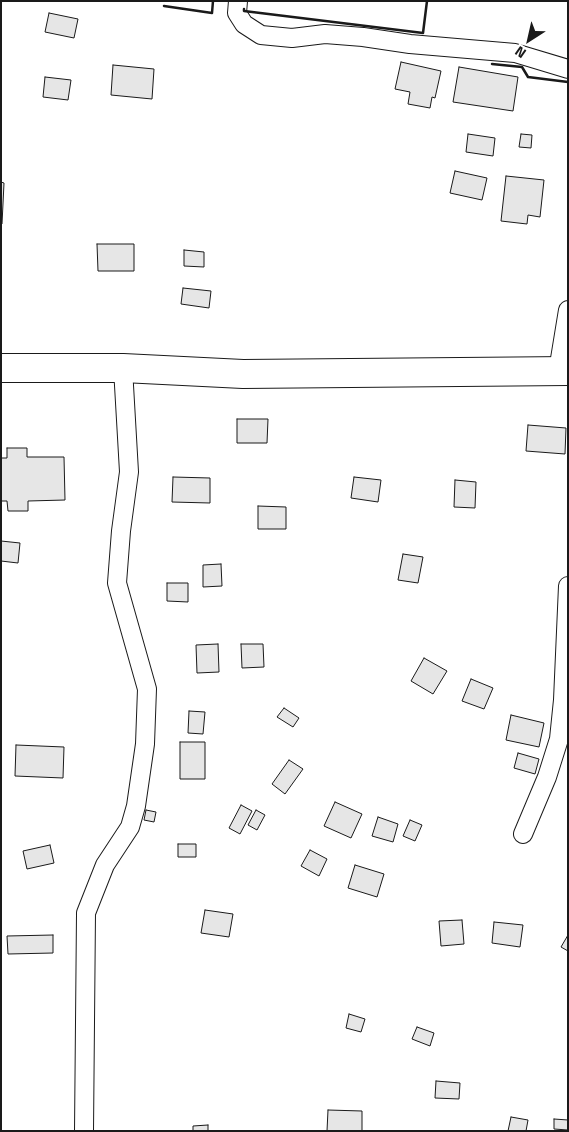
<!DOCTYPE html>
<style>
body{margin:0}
#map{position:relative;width:569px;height:1132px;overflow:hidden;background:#fff;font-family:"Titillium Web",sans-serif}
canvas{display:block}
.frame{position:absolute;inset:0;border:2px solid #1a1a1a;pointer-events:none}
.north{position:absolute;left:504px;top:15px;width:50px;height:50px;-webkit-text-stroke:4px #fff;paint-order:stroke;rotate:215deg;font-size:14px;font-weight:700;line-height:20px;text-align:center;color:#1a1a1a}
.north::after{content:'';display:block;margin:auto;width:18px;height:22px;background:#1a1a1a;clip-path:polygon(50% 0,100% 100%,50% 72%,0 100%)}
</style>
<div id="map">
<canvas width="569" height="1132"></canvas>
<div class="frame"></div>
<div class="north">N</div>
</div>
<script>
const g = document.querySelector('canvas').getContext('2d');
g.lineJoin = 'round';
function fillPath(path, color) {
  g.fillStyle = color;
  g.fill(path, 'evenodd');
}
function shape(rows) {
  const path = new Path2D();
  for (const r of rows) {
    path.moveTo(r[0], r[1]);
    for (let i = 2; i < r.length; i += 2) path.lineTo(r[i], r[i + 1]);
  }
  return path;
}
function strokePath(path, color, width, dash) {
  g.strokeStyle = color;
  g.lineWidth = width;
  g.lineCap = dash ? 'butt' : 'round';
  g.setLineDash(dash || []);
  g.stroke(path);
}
const building = shape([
 [49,13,78,19,74,38,45,32,49,13],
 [401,62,441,71,435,98,432,97,430,108,408,104,410,92,395,89,401,62],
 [113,65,154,69,152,99,111,95,113,65],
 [459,67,518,77,513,111,453,102,459,67],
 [45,77,71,80,68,100,43,97,45,77],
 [468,134,495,138,493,156,466,152,468,134],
 [521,134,532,135,531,148,519,147,521,134],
 [455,171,487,178,482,200,450,193,455,171],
 [506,176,544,180,540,217,528,215,527,224,501,221,506,176],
 [1,182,4,183,2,224,1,224,1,182],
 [97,244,134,244,134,271,98,271,97,244],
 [184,250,204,252,204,267,184,266,184,250],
 [183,288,211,291,209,308,181,304,183,288],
 [237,419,268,419,267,443,237,443,237,419],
 [528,425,566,428,565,454,526,451,528,425],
 [7,448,27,448,27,457,64,457,65,500,28,501,28,511,8,511,7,501,1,501,1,458,7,458,7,448],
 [173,477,210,478,210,503,172,502,173,477],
 [354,477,381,480,378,502,351,498,354,477],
 [455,480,476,482,475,508,454,507,455,480],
 [258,506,286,507,286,529,258,529,258,506],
 [1,541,20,543,18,563,1,561,1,541],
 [403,554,423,557,418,583,398,580,403,554],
 [221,564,222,586,203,587,203,565,221,564],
 [167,583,188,583,188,602,167,601,167,583],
 [218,644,219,672,197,673,196,645,218,644],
 [241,644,263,644,264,667,242,668,241,644],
 [424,658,447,671,433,694,411,681,424,658],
 [471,679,493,688,484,709,462,701,471,679],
 [284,708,299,718,293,727,277,717,284,708],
 [189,711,205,712,203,734,188,733,189,711],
 [511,715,544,723,539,747,506,740,511,715],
 [180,742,205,742,205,779,180,779,180,742],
 [16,745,64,747,63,778,15,776,16,745],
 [518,753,539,759,535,774,514,768,518,753],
 [289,760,303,769,285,794,272,784,289,760],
 [335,802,362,814,351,838,324,826,335,802],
 [241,805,252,811,240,834,229,828,241,805],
 [146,810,156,812,154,822,144,820,146,810],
 [256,810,265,815,257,830,248,825,256,810],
 [378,817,398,824,393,842,372,836,378,817],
 [410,820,422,825,415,841,403,836,410,820],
 [178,844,196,844,196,857,178,857,178,844],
 [50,845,54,863,27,869,23,851,50,845],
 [310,850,327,859,319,876,301,866,310,850],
 [355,865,384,874,377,897,348,888,355,865],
 [205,910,233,914,229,937,201,933,205,910],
 [462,920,464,944,441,946,439,921,462,920],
 [494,922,523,925,520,947,492,943,494,922],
 [53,935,53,953,8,954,7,936,53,935],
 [568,935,568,951,561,947,568,935],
 [349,1014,365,1019,361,1032,346,1028,349,1014],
 [417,1027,434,1033,430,1046,412,1039,417,1027],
 [436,1081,460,1083,459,1099,435,1098,436,1081],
 [328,1110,362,1111,362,1131,327,1131,328,1110],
 [511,1117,528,1120,526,1131,508,1131,511,1117],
 [554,1119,568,1120,568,1130,554,1129,554,1119],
 [208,1125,208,1131,193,1131,193,1126,208,1125]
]);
fillPath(building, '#e6e6e6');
strokePath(building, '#1a1a1a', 1);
const minor = shape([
 [238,1,237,13,244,24,261,35,292,38,325,34,363,37,410,44,515,53,568,69],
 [558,371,568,310],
 [523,834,547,777,559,739,563,700,568,586],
 [84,1131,86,913,105,865,130,827,136,806,145,744,147,689,117,583,121,531,129,472,123,368]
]);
const primary = shape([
 [1,368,123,368,243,374,568,371]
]);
strokePath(minor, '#1a1a1a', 20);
strokePath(primary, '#1a1a1a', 30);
strokePath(minor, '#fff', 18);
strokePath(primary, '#fff', 28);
strokePath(shape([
 [164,6,212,13,213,1],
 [244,9,244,11,423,33,427,1],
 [492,64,522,67,528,77,568,82]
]), '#1a1a1a', 2.5);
</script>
